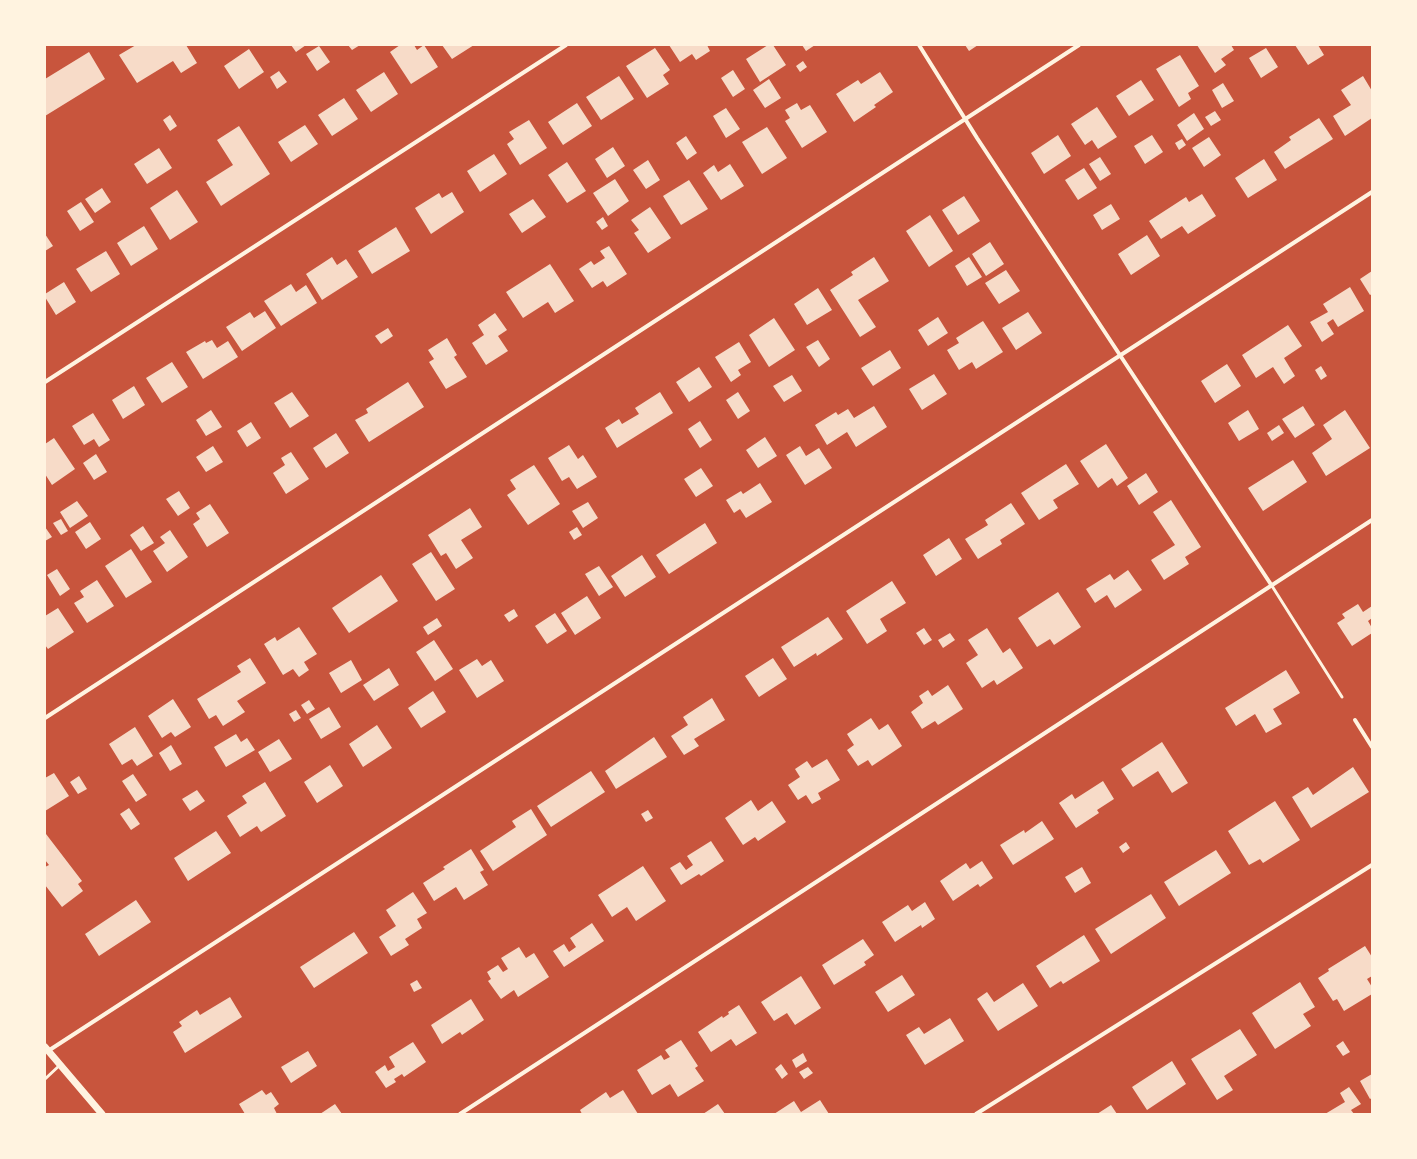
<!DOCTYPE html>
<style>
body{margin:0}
#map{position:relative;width:1417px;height:1159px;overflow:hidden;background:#c8553d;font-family:Barlow,sans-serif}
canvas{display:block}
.frame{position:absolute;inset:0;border:46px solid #fff3e0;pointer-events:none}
</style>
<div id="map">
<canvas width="1417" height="1159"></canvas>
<div class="frame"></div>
</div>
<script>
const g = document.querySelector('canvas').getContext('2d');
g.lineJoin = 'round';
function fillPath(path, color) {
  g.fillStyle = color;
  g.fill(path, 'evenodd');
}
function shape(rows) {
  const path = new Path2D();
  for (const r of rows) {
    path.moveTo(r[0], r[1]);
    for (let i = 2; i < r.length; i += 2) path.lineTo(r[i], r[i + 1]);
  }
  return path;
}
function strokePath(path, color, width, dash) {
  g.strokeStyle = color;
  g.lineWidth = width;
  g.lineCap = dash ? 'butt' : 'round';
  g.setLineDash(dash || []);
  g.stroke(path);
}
fillPath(shape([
 [136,45,186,45,197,63,181,73,173,61,137,83,119,55],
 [291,45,306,45,296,52],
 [348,45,360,45,352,50],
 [400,45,414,45,417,50,424,45,438,67,411,84,390,52],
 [442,45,474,45,452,59],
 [669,45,707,45,710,51,696,60,692,54,680,62],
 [768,45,773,45,786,65,760,82,746,59],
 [802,45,815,45,806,51],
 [965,45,978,45,969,51],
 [1197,45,1231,45,1234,50,1221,59,1226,65,1215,73],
 [1295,45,1318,45,1324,55,1308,65],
 [319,46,330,62,317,71,306,54],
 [655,48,670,70,663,75,669,84,647,98,626,66],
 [1266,48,1278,67,1261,78,1249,58],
 [249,49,264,72,239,89,224,66],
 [89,52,105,79,45,116,45,79],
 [1180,55,1199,86,1188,93,1191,99,1179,107,1156,69],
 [803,61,807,67,800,72,796,66],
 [733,70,745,89,733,97,721,78],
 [279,71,287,82,277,89,270,77],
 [384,72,398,94,371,112,356,90],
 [880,72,893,92,874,105,876,107,854,122,836,94,858,80,861,84],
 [619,76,634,99,601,120,586,97],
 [1363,76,1372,91,1372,118,1345,136,1333,116,1351,105,1341,90],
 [769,79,781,98,765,108,753,90],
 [1141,80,1154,100,1129,116,1116,96],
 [1223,83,1234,101,1222,108,1212,90],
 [344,98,358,119,332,136,318,115],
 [577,103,592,126,563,145,548,122],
 [797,103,801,110,810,105,827,132,802,148,785,121,790,118,785,110],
 [1097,107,1117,137,1098,149,1092,140,1085,145,1071,124],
 [726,108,740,129,726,138,713,116],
 [1215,111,1221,120,1211,126,1205,117],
 [1194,113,1204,129,1187,141,1177,125],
 [170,115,177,126,170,131,163,120],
 [1319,118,1333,139,1285,169,1274,152,1291,140,1289,137],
 [529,120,547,148,520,165,507,144,514,139,509,132],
 [305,125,318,144,291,162,278,142],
 [239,126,270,174,221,206,206,182,233,165,217,140],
 [767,127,787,158,762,174,742,142],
 [1058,135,1071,156,1044,174,1031,153],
 [1152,135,1163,152,1145,164,1134,146],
 [686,136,697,153,687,160,676,143],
 [1209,137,1221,155,1204,167,1192,148],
 [1182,139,1186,145,1179,150,1175,143],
 [613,147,625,166,607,178,595,159],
 [159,148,172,168,147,184,134,164],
 [494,154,507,174,480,192,467,171],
 [1100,157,1111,174,1100,181,1089,164],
 [1264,159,1277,180,1248,198,1235,178],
 [648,160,660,180,646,189,633,170],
 [567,162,586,191,567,203,548,175],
 [730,164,744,186,721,200,703,173,714,165,718,172],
 [1084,168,1097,188,1078,200,1065,180],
 [615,179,629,201,608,216,593,193],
 [689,180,708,209,681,225,663,196],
 [102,188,111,202,95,213,85,199],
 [177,190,198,222,170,240,150,208],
 [452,192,464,212,431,234,415,208,439,193,442,198],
 [1202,194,1216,216,1188,234,1182,226,1161,239,1149,221,1186,197,1189,202],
 [964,196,980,221,958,235,942,210],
 [533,199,546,217,522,233,509,214],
 [81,202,94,222,80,231,67,211],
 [1111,204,1120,219,1102,230,1093,215],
 [650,207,671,238,648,253,634,233,639,230,631,220],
 [930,215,953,251,929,267,906,231],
 [603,217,608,226,602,230,596,222],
 [144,226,158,249,131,266,117,243],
 [396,227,410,251,372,274,358,251],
 [45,234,53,246,45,251],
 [1147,235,1160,256,1131,275,1118,254],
 [990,242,1004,264,986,276,972,254],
 [609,246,627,274,607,287,603,281,592,288,579,269,591,261,594,265,605,258,600,251],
 [106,251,120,274,91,292,76,269],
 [332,257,337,265,346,259,358,277,322,300,306,274],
 [874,257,889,281,858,300,876,327,860,337,830,290,853,275,851,272],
 [969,257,982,277,967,286,955,266],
 [550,264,574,301,555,313,548,302,523,318,506,292],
 [1006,270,1020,291,999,304,985,283],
 [1372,271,1372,294,1370,295,1360,279],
 [64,282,76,302,56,315,45,297,45,294],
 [291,284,296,292,306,285,317,303,281,326,264,301],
 [1350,287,1364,311,1338,327,1333,319,1327,323,1334,334,1322,342,1310,322,1328,312,1323,304],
 [818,288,832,310,807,325,794,304],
 [265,311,276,328,242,351,226,327,250,312,254,318],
 [1028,312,1042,333,1016,350,1002,328],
 [495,313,507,330,498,336,508,351,486,365,472,343,484,335,478,325],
 [938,317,948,333,928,346,918,330],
 [774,318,795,350,769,367,749,335],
 [983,321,1003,352,976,369,972,362,959,370,947,350,959,343,956,338],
 [1288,325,1302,346,1284,358,1295,376,1284,384,1273,367,1256,378,1242,355],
 [388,328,393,336,381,344,375,336],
 [447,338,457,355,454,357,467,377,446,389,429,362,434,359,428,350],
 [212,340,217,348,228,341,238,357,203,379,186,352,205,341,206,343],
 [818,340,830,359,819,367,806,347],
 [739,342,751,362,738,370,741,375,731,382,715,357],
 [890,350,901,368,873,386,861,368],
 [172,362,188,387,162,403,146,378],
 [1227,364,1241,386,1215,403,1201,381],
 [1321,366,1327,376,1321,380,1315,370],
 [699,367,712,387,689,402,676,382],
 [934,374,947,394,922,410,909,389],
 [792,375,802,391,784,402,773,386],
 [408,382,424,407,369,442,355,420,368,413,366,409],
 [134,386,145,405,123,419,112,400],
 [292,392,309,416,290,428,274,403],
 [660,392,673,413,617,448,605,428,619,419,622,424,639,414,635,408],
 [738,392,750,411,738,419,726,400],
 [874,406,887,427,856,447,847,432,827,445,815,425,836,412,838,415,848,409,854,418],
 [1303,406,1315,425,1295,438,1282,419],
 [211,410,222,427,206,436,196,420],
 [1248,410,1259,429,1239,441,1228,423],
 [1345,410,1370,448,1326,476,1312,453,1332,439,1323,425],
 [93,413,110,440,99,447,94,439,84,445,72,426],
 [700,421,712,440,700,448,688,429],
 [251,422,261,438,247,447,237,431],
 [1279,425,1284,433,1272,441,1267,433],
 [336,433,349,453,326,468,313,448],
 [765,437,777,456,758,468,746,450],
 [54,438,75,469,52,485,45,474,45,444],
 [1106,444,1128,478,1117,486,1112,478,1098,488,1080,461],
 [569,445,578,459,583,455,597,477,577,489,569,477,562,481,548,458],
 [213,446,223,462,206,472,196,457],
 [800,446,806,456,819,448,832,468,805,485,786,455],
 [291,452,309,479,286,494,273,473,285,465,281,458],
 [96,454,107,472,94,480,83,463],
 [1293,460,1307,482,1263,511,1248,488],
 [1066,464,1079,484,1053,500,1058,508,1039,520,1021,493],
 [534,465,560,504,528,525,507,495,516,489,510,480],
 [701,468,713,486,696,497,684,479],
 [1146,473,1158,492,1139,505,1127,486],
 [760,483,772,502,746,518,740,509,734,513,726,500,741,491,743,494],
 [179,491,190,508,178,516,166,499],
 [1171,500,1201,547,1185,557,1189,564,1164,580,1151,560,1175,545,1153,512],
 [77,501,88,516,70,528,60,512],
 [588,502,598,518,583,528,572,511],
 [1011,503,1025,524,1000,540,1002,544,978,559,965,539,988,525,985,520],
 [210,504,229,533,207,547,193,524,200,519,196,513],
 [470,508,482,527,461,540,473,558,456,569,446,553,441,556,428,535],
 [61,519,68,531,61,535,53,523],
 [90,522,101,539,86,549,75,532],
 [705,523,717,543,669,574,656,555],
 [143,526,154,543,141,551,130,535],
 [45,527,52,537,45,541],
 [577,527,582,535,574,540,569,532],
 [170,530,188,557,167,572,153,551,165,543,160,537],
 [949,538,962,559,936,576,923,555],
 [131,549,152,582,126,598,105,566],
 [431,552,455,589,436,601,412,564],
 [642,555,656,577,625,597,611,576],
 [599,566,613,587,599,596,585,574],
 [57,569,70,589,60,596,47,575],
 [1128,570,1142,590,1115,608,1107,595,1095,603,1086,589,1110,574,1114,580],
 [381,575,398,601,349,633,332,608],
 [97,580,114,606,87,623,74,603,84,597,80,591],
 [892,581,906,603,880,619,887,631,867,644,846,611],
 [1058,592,1081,627,1054,645,1050,639,1037,647,1018,618],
 [587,596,601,618,575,635,561,613],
 [1358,604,1363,612,1372,606,1372,618,1368,621,1372,628,1372,633,1352,646,1337,623,1345,618,1342,614],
 [58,608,74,632,48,649,45,645,45,616],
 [514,609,518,616,509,622,504,615],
 [555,613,567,631,547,644,535,626],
 [828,617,843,639,817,656,816,653,794,667,781,647],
 [437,618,442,626,428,635,423,627],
 [299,627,317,654,304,662,309,670,299,677,293,669,283,675,264,644,275,637,277,641],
 [924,628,932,640,924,645,916,633],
 [987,628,1003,653,1010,648,1023,668,997,685,994,680,982,688,966,663,978,655,968,640],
 [950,633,955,640,943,648,938,640],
 [434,640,453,669,435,681,416,652],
 [250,658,266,683,237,701,245,712,223,726,216,715,209,719,197,699,241,672,237,666],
 [773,658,787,679,759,697,745,676],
 [477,659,482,666,491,660,504,681,477,698,459,670],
 [351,660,362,680,341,693,329,673],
 [389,668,399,685,374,701,363,685],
 [1286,670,1300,693,1273,709,1282,724,1266,733,1255,714,1236,726,1225,708],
 [948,685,963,709,938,725,935,721,922,729,911,712,923,703,919,696,928,690,932,696],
 [433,691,446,712,421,728,408,708],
 [712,698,725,720,694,739,699,746,684,755,671,736,688,725,683,717],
 [173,699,191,727,175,737,171,732,162,738,148,716],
 [309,700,315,709,307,714,301,705],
 [329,707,341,727,321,739,309,719],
 [296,710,301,718,294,722,289,714],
 [871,718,879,730,888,724,902,746,872,766,868,760,858,766,847,750,854,745,847,734],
 [377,725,392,748,363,767,349,744],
 [135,727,153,756,137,766,132,759,122,765,109,744],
 [236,734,241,742,247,738,255,750,226,767,214,747],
 [654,737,667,757,616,789,605,771],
 [279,739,292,759,270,772,258,752],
 [1162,742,1188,783,1172,793,1158,771,1133,787,1121,769],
 [171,745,182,764,170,771,159,753],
 [827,759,840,780,818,793,821,799,812,804,806,795,798,800,788,785,800,777,795,769,807,761,812,768],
 [330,765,343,786,317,803,304,782],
 [1353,767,1369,792,1311,828,1292,797,1308,787,1313,795],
 [591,771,605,792,551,827,537,806],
 [54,773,69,796,45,811,45,778],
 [133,774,147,795,136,802,122,781],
 [79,776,87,789,78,794,70,782],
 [1103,781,1114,799,1097,810,1099,813,1076,828,1059,803,1072,794,1075,799],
 [265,782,286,816,261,832,257,826,240,837,227,816,247,803,242,796],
 [197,790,205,801,190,811,182,799],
 [751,800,758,811,772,801,786,822,758,841,755,837,743,845,725,818],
 [1275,801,1300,840,1263,863,1260,859,1249,865,1228,831],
 [129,808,140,824,131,830,120,814],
 [531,809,547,835,493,871,480,851,516,827,512,821],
 [648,810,653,818,646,822,641,814],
 [1042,821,1054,839,1013,865,1000,845,1024,830,1025,833],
 [216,831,231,853,188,881,174,858],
 [46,834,82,881,78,884,83,891,62,907,45,885,45,867,49,865,45,860],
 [711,841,724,861,701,876,699,874,681,885,670,868,680,862,686,870,693,865,687,856],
 [1126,842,1130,848,1123,853,1119,847],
 [471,849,484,870,480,872,488,885,464,900,456,887,434,901,423,883,445,869,443,867],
 [1216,850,1231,873,1179,906,1164,882],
 [982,861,993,878,980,887,978,884,953,901,940,881,966,863,970,869],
 [643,866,666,901,636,921,627,907,612,917,598,895],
 [1082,867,1091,883,1075,893,1065,877],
 [413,892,427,913,417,919,422,928,405,939,409,945,391,956,379,937,396,926,386,910],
 [1151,894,1166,918,1111,954,1095,929],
 [136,900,151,922,99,956,85,934],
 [925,902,935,919,922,928,921,925,895,942,882,922,908,905,912,911],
 [592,923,604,941,564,967,553,951,564,944,569,952,576,947,570,938],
 [354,932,368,953,314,988,300,967],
 [1084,935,1100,961,1063,984,1061,981,1050,988,1036,966],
 [863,939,874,955,864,962,866,965,834,985,822,965],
 [1365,946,1372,957,1372,976,1367,979,1372,987,1372,994,1344,1011,1337,999,1333,1001,1318,978,1329,971,1328,969],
 [519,947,526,958,534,953,549,977,518,997,514,990,501,999,488,981,491,979,487,972,498,965,503,972,508,969,501,958],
 [902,975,915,995,888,1012,875,992],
 [801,976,821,1008,795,1025,787,1013,774,1021,761,1002],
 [417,980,422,988,414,992,410,984],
 [1300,982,1315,1007,1303,1014,1311,1026,1275,1049,1252,1013],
 [1023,983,1038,1006,998,1031,977,999,987,992,994,1002],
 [230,997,242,1017,185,1053,173,1032,182,1026,179,1022,197,1010,200,1015],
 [471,999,484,1020,462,1035,460,1032,442,1044,431,1025],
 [739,1005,757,1033,736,1046,731,1039,711,1052,698,1032,722,1016,723,1018,729,1014,728,1012],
 [950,1018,964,1041,925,1065,906,1035,919,1027,924,1034],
 [1240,1029,1257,1055,1224,1076,1233,1090,1217,1100,1191,1059],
 [681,1040,698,1066,695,1068,704,1081,678,1097,670,1084,652,1095,637,1070,661,1055,664,1060,670,1057,665,1050],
 [1343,1041,1350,1052,1343,1056,1336,1046],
 [413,1042,426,1062,404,1077,402,1074,394,1079,396,1082,386,1088,375,1072,385,1065,388,1071,395,1067,389,1057],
 [308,1051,317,1066,291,1083,281,1067],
 [803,1053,807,1061,796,1068,792,1060],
 [1172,1061,1186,1084,1147,1110,1132,1087],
 [781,1064,788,1074,782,1079,775,1069],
 [808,1067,813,1073,804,1079,799,1072],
 [1372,1074,1372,1098,1370,1099,1360,1081],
 [1349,1087,1361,1104,1351,1110,1354,1114,1325,1114,1345,1102,1340,1093],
 [262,1090,266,1095,271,1092,279,1104,274,1108,277,1114,245,1114,239,1104],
 [623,1090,638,1114,582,1114,580,1110,606,1092,610,1098],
 [820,1100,829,1114,774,1114,794,1101,801,1112],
 [335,1104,342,1114,320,1114],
 [718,1104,725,1114,703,1114],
 [1111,1105,1117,1114,1097,1114]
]), '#f7dbc8');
strokePath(shape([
 [1272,586,1342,697],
 [45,1079,60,1065]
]), '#fff3e0', 3);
strokePath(shape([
 [919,45,977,138,1272,586],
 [45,382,566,45],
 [45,718,1079,45],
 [1355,720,1372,747],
 [48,1051,1372,192],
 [460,1114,1372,520],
 [976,1114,1372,865]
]), '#fff3e0', 4);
strokePath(shape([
 [45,1047,102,1114]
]), '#fff3e0', 7);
</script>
